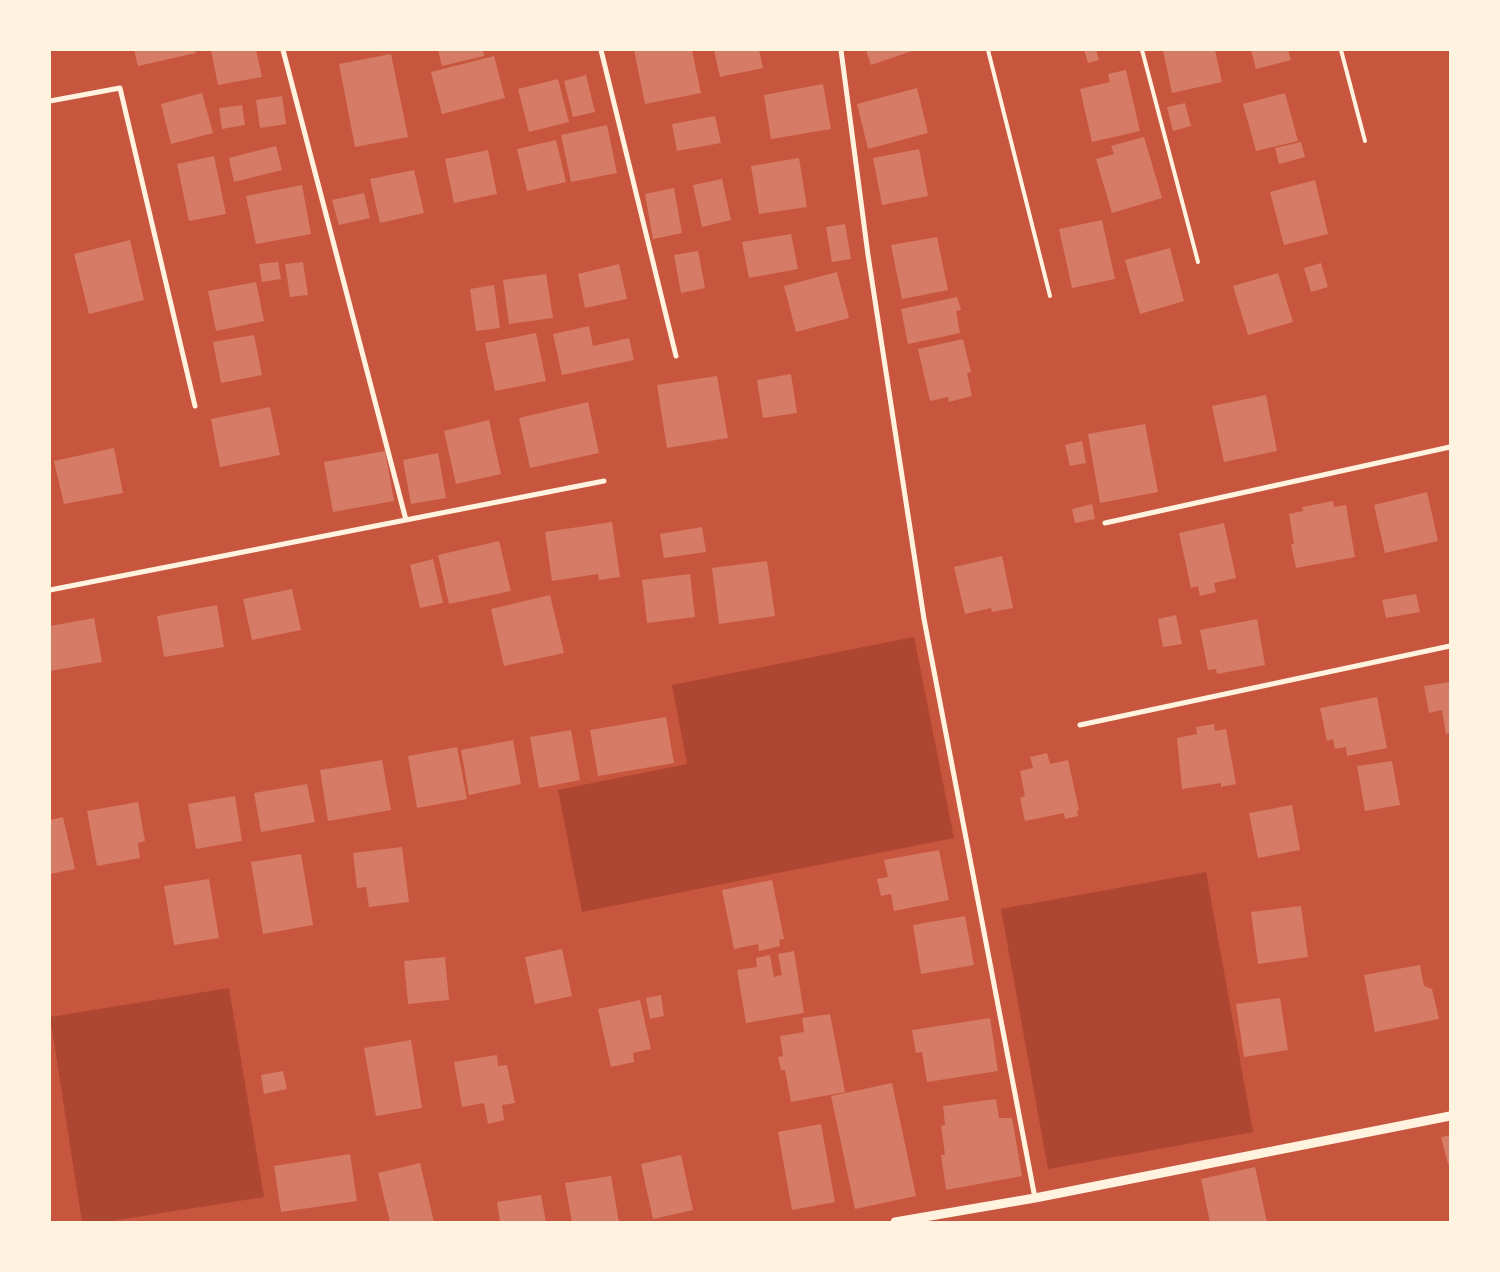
<!DOCTYPE html>
<style>
body{margin:0}
#map{position:relative;width:1500px;height:1272px;overflow:hidden;background:#c8553d;font-family:"Nunito Sans",sans-serif}
canvas{display:block}
.frame{position:absolute;inset:0;border:51px solid #fff3e0;pointer-events:none}
</style>
<div id="map">
<canvas width="1500" height="1272"></canvas>
<div class="frame"></div>
</div>
<script>
const g = document.querySelector('canvas').getContext('2d');
g.lineJoin = 'round';
function fillPath(path, color) {
  g.fillStyle = color;
  g.fill(path, 'evenodd');
}
function shape(rows) {
  const path = new Path2D();
  for (const r of rows) {
    path.moveTo(r[0], r[1]);
    for (let i = 2; i < r.length; i += 2) path.lineTo(r[i], r[i + 1]);
  }
  return path;
}
function strokePath(path, color, width, dash) {
  g.strokeStyle = color;
  g.lineWidth = width;
  g.lineCap = dash ? 'butt' : 'round';
  g.setLineDash(dash || []);
  g.stroke(path);
}
fillPath(shape([
 [914,637,954,838,582,912,558,790,687,764,672,685],
 [1206,872,1253,1132,1048,1169,1001,909],
 [229,988,264,1197,105,1222,82,1222,50,1017]
]), '#ae4732');
fillPath(shape([
 [134,50,195,50,196,53,138,66],
 [211,50,256,50,262,77,218,85],
 [438,50,483,50,484,56,442,66],
 [634,50,692,50,701,93,645,104],
 [714,50,759,50,763,68,720,77],
 [866,50,915,50,871,65],
 [1084,50,1096,50,1099,60,1088,63],
 [1163,50,1215,50,1222,82,1172,93],
 [1251,50,1288,50,1291,60,1256,69],
 [391,54,408,137,355,147,339,64],
 [494,56,505,98,442,114,431,72],
 [1126,70,1140,131,1092,142,1080,89,1110,82,1108,74],
 [586,75,595,112,573,117,564,81],
 [558,79,569,122,529,132,518,89],
 [823,84,831,129,771,139,764,95],
 [917,88,928,133,868,149,857,104],
 [202,93,213,133,171,144,161,104],
 [1285,93,1298,141,1256,151,1243,104],
 [282,96,286,124,260,128,256,100],
 [1185,103,1191,126,1173,131,1167,107],
 [242,105,245,125,222,129,219,108],
 [715,116,721,143,677,151,672,124],
 [607,125,617,173,571,182,561,135],
 [1144,137,1162,198,1112,213,1096,159,1114,154,1111,146],
 [556,140,566,182,527,191,517,149],
 [1301,142,1305,157,1279,164,1275,148],
 [276,146,282,170,234,182,229,158],
 [919,149,928,196,882,205,873,158],
 [488,150,497,194,454,203,445,159],
 [214,156,226,214,189,221,177,164],
 [799,158,807,207,759,214,751,166],
 [414,170,424,213,380,223,370,179],
 [722,179,731,220,702,227,693,185],
 [1315,180,1328,234,1284,245,1270,192],
 [302,185,311,234,256,244,246,196],
 [674,188,682,233,653,239,645,194],
 [364,193,370,218,339,225,332,200],
 [1102,220,1115,279,1072,288,1059,229],
 [845,224,851,259,832,262,826,227],
 [791,234,798,269,749,278,742,242],
 [937,237,948,290,902,299,891,245],
 [130,240,144,300,89,314,74,254],
 [1170,248,1184,301,1140,314,1125,260],
 [698,251,705,288,681,293,674,255],
 [278,262,281,279,262,282,259,264],
 [303,262,308,295,290,297,285,264],
 [1321,263,1328,287,1311,292,1304,268],
 [619,264,627,299,585,308,578,274],
 [837,272,849,318,796,332,784,286],
 [1278,273,1293,322,1248,335,1233,286],
 [546,274,553,318,509,324,503,280],
 [256,282,264,321,216,331,208,291],
 [494,285,500,328,476,331,470,289],
 [957,297,961,310,956,311,960,333,908,344,901,309],
 [589,326,593,346,629,338,634,360,562,375,553,334],
 [536,333,546,381,495,391,485,343],
 [254,335,262,375,221,383,213,342],
 [963,339,971,372,967,373,972,396,949,402,948,397,930,401,918,349],
 [791,374,797,413,763,418,757,380],
 [717,376,728,438,667,448,657,385],
 [1266,395,1277,451,1224,462,1212,406],
 [588,402,599,453,530,468,519,418],
 [270,407,280,455,220,467,211,419],
 [489,420,501,474,456,484,444,431],
 [1145,424,1158,492,1100,503,1088,434],
 [1082,441,1086,463,1070,466,1065,445],
 [114,448,123,493,64,504,54,461],
 [385,451,394,501,333,512,324,462],
 [438,453,446,498,411,504,403,460],
 [1427,492,1438,541,1385,553,1374,505],
 [1333,501,1334,507,1346,505,1355,557,1296,568,1291,544,1294,544,1289,514,1303,511,1302,507],
 [1092,504,1095,519,1075,523,1072,509],
 [612,522,620,577,599,580,598,574,552,581,545,532],
 [1224,523,1236,578,1214,583,1216,592,1200,596,1198,586,1191,588,1179,533],
 [702,527,706,552,664,558,660,534],
 [499,541,511,591,449,604,438,555],
 [1002,556,1013,608,992,612,991,608,965,614,954,567],
 [433,559,443,603,420,608,410,565],
 [767,561,775,616,719,624,712,568],
 [690,574,695,617,647,623,642,580],
 [292,589,301,630,252,640,243,599],
 [1416,594,1420,612,1386,618,1382,600],
 [550,595,564,653,504,666,491,609],
 [217,605,224,647,164,657,157,616],
 [1176,615,1182,644,1163,647,1158,619],
 [94,618,102,662,50,671,50,626],
 [1257,619,1265,665,1217,674,1216,669,1208,670,1200,630],
 [1450,682,1450,733,1446,734,1442,710,1429,713,1424,686],
 [1377,697,1387,748,1347,756,1346,747,1335,749,1333,739,1327,741,1320,708],
 [666,717,674,763,598,776,590,730],
 [1214,724,1215,731,1226,729,1236,784,1221,787,1221,783,1182,789,1177,738,1197,734,1196,727],
 [571,730,580,780,539,788,530,737],
 [513,740,521,784,469,795,461,750],
 [457,747,467,799,417,808,408,756],
 [1047,753,1050,764,1068,760,1079,810,1077,810,1078,816,1065,819,1064,813,1025,821,1020,798,1025,796,1020,771,1033,768,1030,757],
 [382,760,391,810,328,821,320,770],
 [1392,761,1400,805,1365,811,1357,766],
 [307,784,315,822,261,832,254,793],
 [235,796,242,841,196,849,188,804],
 [138,802,145,841,138,843,140,858,97,866,87,811],
 [1292,805,1300,850,1258,858,1249,813],
 [63,817,75,869,50,874,50,820],
 [402,847,409,902,369,907,366,887,357,888,353,853],
 [939,850,949,900,894,911,891,894,881,896,877,879,888,877,884,860],
 [301,854,313,925,263,934,251,862],
 [209,879,219,938,174,945,164,886],
 [772,880,784,939,779,940,780,946,759,951,758,944,734,949,722,890],
 [1301,906,1308,957,1258,964,1251,912],
 [965,916,974,965,921,974,913,925],
 [562,949,572,996,535,1004,525,957],
 [794,951,804,1013,746,1023,737,970,757,967,756,958,770,955,774,977,782,975,778,954],
 [445,957,449,1000,408,1004,404,961],
 [1420,965,1424,986,1432,989,1439,1019,1375,1032,1364,975],
 [661,995,664,1016,650,1019,646,998],
 [1280,998,1288,1050,1244,1057,1236,1004],
 [640,1000,651,1049,633,1053,634,1062,611,1067,598,1009],
 [830,1014,845,1092,791,1102,785,1070,781,1070,778,1057,783,1056,780,1036,804,1032,802,1018],
 [990,1018,998,1071,927,1082,922,1052,916,1053,912,1030],
 [411,1040,422,1108,376,1116,364,1048],
 [497,1055,498,1066,507,1065,515,1103,502,1105,504,1120,488,1124,484,1103,462,1107,454,1062],
 [283,1071,287,1089,264,1094,261,1075],
 [892,1083,916,1196,855,1209,831,1096],
 [996,1099,999,1118,1012,1118,1022,1176,946,1190,941,1155,945,1155,941,1126,945,1125,943,1106],
 [821,1124,835,1202,792,1210,778,1132],
 [1450,1135,1450,1163,1448,1164,1441,1137],
 [350,1154,357,1201,281,1212,274,1166],
 [681,1155,693,1210,653,1219,641,1164],
 [420,1163,434,1222,390,1222,378,1173],
 [1255,1167,1267,1222,1210,1222,1201,1179],
 [611,1176,619,1222,572,1222,565,1183],
 [541,1195,546,1222,500,1222,497,1202]
]), '#d67c66');
strokePath(shape([
 [988,50,1050,296],
 [1142,50,1198,262],
 [1341,50,1365,141]
]), '#fff3e0', 4);
strokePath(shape([
 [283,50,406,520],
 [601,50,676,356],
 [841,50,868,255,924,619,1035,1198],
 [50,101,120,88,195,406],
 [1105,523,1450,447],
 [50,590,604,481],
 [1080,725,1450,646]
]), '#fff3e0', 5);
strokePath(shape([
 [895,1222,1035,1198,1450,1116]
]), '#fff3e0', 9);
</script>
